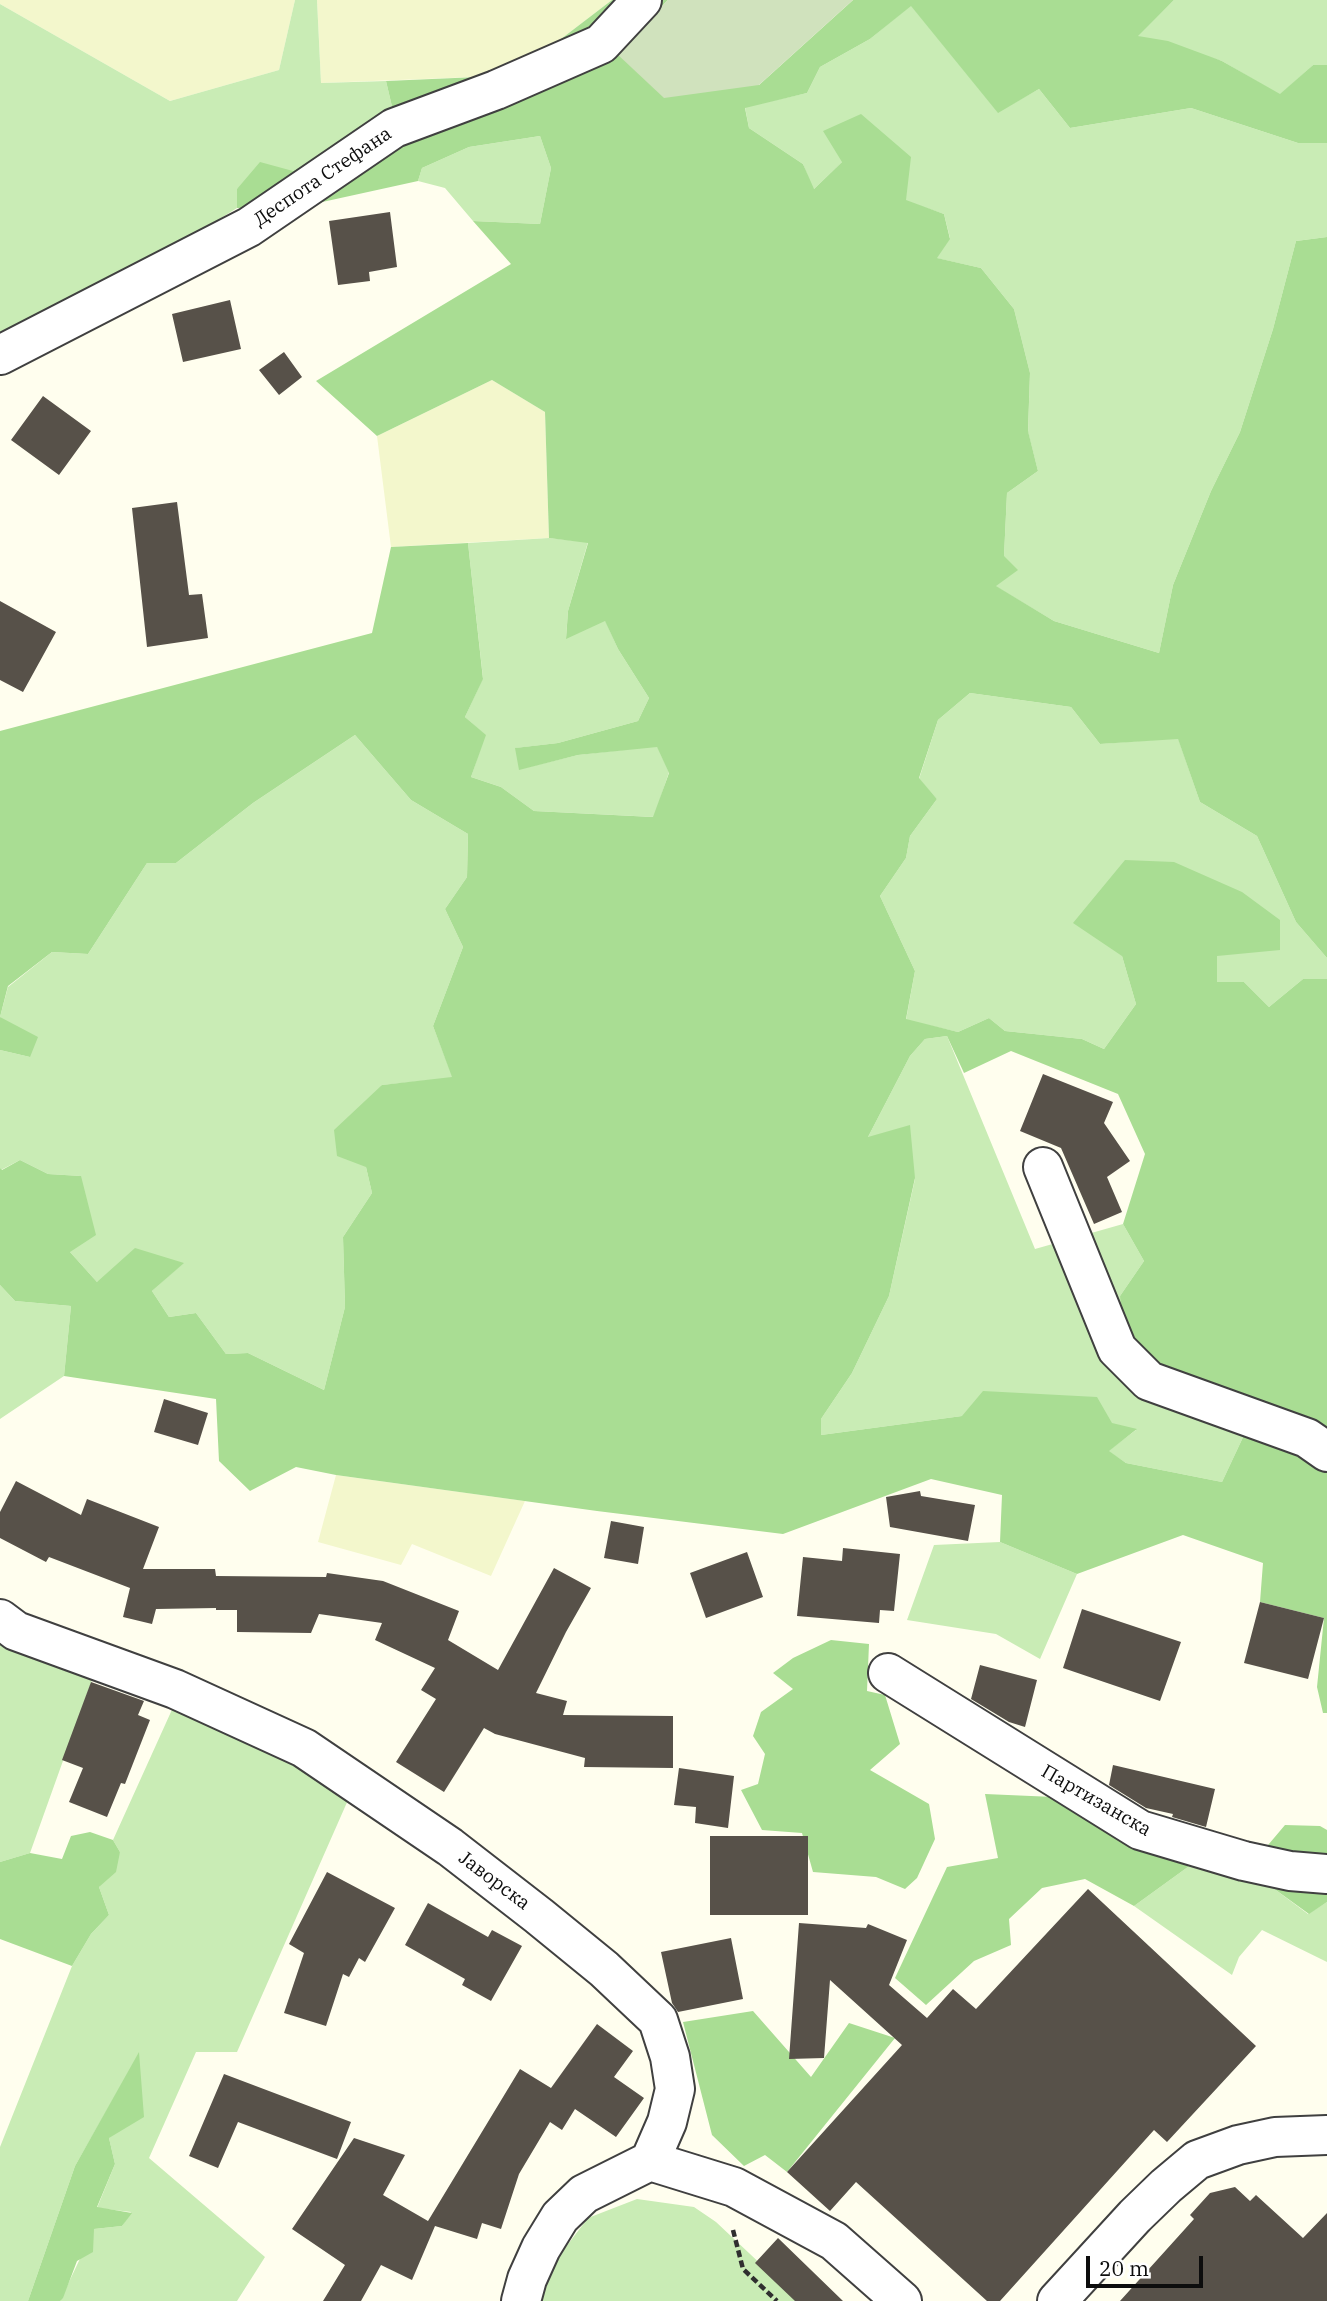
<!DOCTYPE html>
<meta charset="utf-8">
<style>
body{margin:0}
#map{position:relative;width:1327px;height:2301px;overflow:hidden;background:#fffeee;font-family:"IBM Plex Serif",serif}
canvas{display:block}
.scale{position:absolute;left:1086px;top:2256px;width:117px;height:32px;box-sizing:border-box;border:4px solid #0d0d0d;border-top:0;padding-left:9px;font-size:21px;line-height:24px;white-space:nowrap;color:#0d0d0d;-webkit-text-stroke:5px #fff;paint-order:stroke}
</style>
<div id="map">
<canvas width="1327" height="2301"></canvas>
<div class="scale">20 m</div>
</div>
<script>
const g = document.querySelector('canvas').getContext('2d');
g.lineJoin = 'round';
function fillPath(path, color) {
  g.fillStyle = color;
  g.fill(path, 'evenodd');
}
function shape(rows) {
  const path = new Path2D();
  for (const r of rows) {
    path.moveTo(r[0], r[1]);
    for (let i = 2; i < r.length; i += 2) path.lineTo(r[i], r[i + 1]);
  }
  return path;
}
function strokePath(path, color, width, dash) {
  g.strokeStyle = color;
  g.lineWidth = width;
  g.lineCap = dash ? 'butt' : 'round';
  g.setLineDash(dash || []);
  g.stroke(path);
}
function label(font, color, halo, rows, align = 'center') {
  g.font = font + ' "IBM Plex Serif",serif';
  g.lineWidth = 7;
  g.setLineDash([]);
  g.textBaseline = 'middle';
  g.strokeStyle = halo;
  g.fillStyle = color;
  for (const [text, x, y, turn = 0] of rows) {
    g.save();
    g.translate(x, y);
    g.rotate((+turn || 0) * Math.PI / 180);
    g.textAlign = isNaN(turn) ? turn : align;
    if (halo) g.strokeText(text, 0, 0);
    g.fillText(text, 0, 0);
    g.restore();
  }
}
fillPath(shape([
 [0,0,295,0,279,70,170,101,0,4],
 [317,0,612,0,523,68,501,76,321,83],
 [492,380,545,412,549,538,391,547,377,436],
 [336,1475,525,1501,491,1576,412,1544,401,1565,318,1542]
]), '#f3f7cc');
fillPath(shape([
 [295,0,317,0,321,83,386,81,394,115,293,171,237,189,237,208,115,285,0,341,0,4,170,101,279,70],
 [1174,0,1327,0,1327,65,1313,65,1280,95,1222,61,1137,36],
 [911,5,998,112,1039,89,1070,128,1191,108,1298,143,1327,143,1327,237,1296,241,1273,329,1240,432,1211,491,1173,585,1159,653,1054,621,995,586,1004,556,1007,493,1038,471,1028,432,1030,373,1014,309,981,268,936,258,950,238,944,214,906,201,842,162,813,190,803,164,749,128,745,107,807,93,820,67,870,39],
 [540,136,551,168,540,224,473,221,445,188,418,181,422,168,469,147],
 [549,538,588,542,568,611,566,638,605,620,618,649,649,698,638,721,558,743,516,748,520,769,578,755,657,746,669,772,654,817,534,811,501,787,471,777,485,735,465,717,483,678,468,543],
 [970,693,1071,707,1100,744,1178,738,1200,802,1257,836,1296,922,1327,958,1327,979,1303,979,1269,1007,1244,982,1217,982,1216,956,1122,956,1136,1004,1104,1049,1082,1039,1005,1031,989,1018,958,1032,906,1020,915,971,880,896,906,858,910,836,937,799,919,779,938,720],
 [355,735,411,800,468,834,467,877,445,909,463,947,433,1026,453,1078,382,1085,366,1167,372,1193,343,1237,345,1307,324,1390,248,1353,226,1354,196,1313,169,1317,152,1291,183,1263,97,1282,70,1252,81,1176,48,1174,20,1160,1,1170,0,1168,0,1050,30,1057,0,1017,8,987,52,952,88,954,147,863,176,863,253,803],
 [947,1036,1035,1249,1123,1224,1144,1261,1120,1296,1245,1433,1222,1482,1126,1463,1108,1451,1136,1430,962,1416,821,1435,821,1419,852,1373,889,1296,915,1179,868,1137,910,1056,925,1039],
 [0,1285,15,1301,71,1306,64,1376,0,1419],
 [1000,1542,1077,1574,1040,1659,996,1634,907,1620,934,1545],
 [0,1638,93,1677,30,1853,0,1862],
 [175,1703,352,1791,237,2052,196,2052,149,2158,265,2257,237,2301,60,2301,94,2229,122,2226,131,2212,97,2208,115,2164,109,2138,139,2054,75,2166,28,2301,0,2301,0,2147,72,1966,91,1934,109,1915,99,1887,120,1852,113,1840],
 [1192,1864,1273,1888,1308,1914,1327,1902,1327,1962,1262,1930,1239,1957,1232,1975,1134,1906],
 [637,2199,694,2207,716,2222,800,2301,540,2301,549,2269,588,2218]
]), '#c9ecb5');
fillPath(shape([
 [612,0,668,0,616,53,759,85,853,0,1174,0,1138,36,1168,41,1222,61,1280,94,1313,65,1327,65,1327,143,1298,143,1191,108,1070,128,1039,89,998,113,911,6,870,39,820,67,807,93,745,108,749,128,803,164,814,189,842,162,823,131,861,114,911,157,906,200,944,214,950,239,937,258,981,268,1014,309,1030,373,1028,431,1038,471,1007,493,1004,556,1018,570,996,586,1054,621,1159,653,1173,585,1211,491,1240,432,1273,329,1296,241,1327,237,1327,958,1296,922,1257,836,1200,802,1178,739,1100,744,1071,707,970,693,938,720,919,778,937,799,910,836,906,858,880,896,915,971,906,1019,958,1032,989,1018,1005,1031,1082,1039,1104,1049,1136,1004,1122,956,1073,923,1125,860,1174,862,1242,892,1280,920,1280,950,1217,956,1217,982,1244,982,1269,1007,1303,979,1327,979,1327,1713,1323,1713,1317,1687,1324,1618,1260,1602,1263,1563,1183,1535,1077,1574,1000,1542,1002,1495,931,1479,783,1534,597,1511,336,1475,296,1467,250,1491,219,1461,216,1399,64,1376,71,1306,15,1301,0,1285,0,1168,2,1170,20,1160,48,1174,81,1176,96,1235,70,1252,97,1282,135,1248,184,1263,152,1291,169,1317,196,1313,226,1354,248,1353,324,1390,345,1307,343,1237,372,1193,366,1167,337,1156,334,1130,382,1085,452,1077,433,1026,463,947,445,909,467,877,468,834,411,800,355,735,253,803,176,863,147,863,88,954,52,952,8,986,0,1017,38,1037,30,1057,0,1050,0,731,372,633,391,547,468,543,483,679,465,717,486,735,471,777,501,787,534,811,653,817,669,773,657,747,578,755,519,770,515,748,558,743,638,721,649,698,618,649,605,621,566,639,568,611,588,543,549,538,545,412,492,380,377,436,316,381,511,264,473,221,540,224,551,168,540,136,469,147,422,168,418,181,295,208,237,208,237,189,260,162,293,171,394,115,386,81,501,76,523,68],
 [947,1036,964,1073,1011,1051,1118,1094,1145,1154,1123,1224,1144,1261,1120,1296,1125,1335,1152,1373,1245,1433,1222,1482,1126,1463,1109,1451,1137,1429,1112,1423,1097,1397,983,1391,962,1416,821,1435,821,1419,852,1373,889,1296,915,1178,910,1125,868,1137,910,1056,925,1039],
 [831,1640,869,1644,867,1691,885,1695,900,1744,870,1770,929,1804,935,1839,917,1878,905,1889,876,1877,813,1872,802,1833,762,1830,741,1790,758,1784,765,1754,753,1736,761,1712,793,1689,773,1673,793,1658],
 [985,1794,1077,1798,1192,1864,1134,1906,1085,1879,1042,1888,1009,1919,1011,1945,974,1961,926,2005,895,1978,947,1867,998,1858],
 [1285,1825,1320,1826,1327,1830,1327,1902,1309,1914,1273,1888,1263,1851],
 [90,1832,113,1840,120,1852,116,1872,99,1887,109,1915,91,1934,72,1966,0,1939,0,1862,30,1853,62,1859,71,1836],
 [753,2011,811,2077,849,2023,895,2038,787,2172,765,2155,744,2166,712,2135,683,2022],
 [139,2052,144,2117,109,2138,115,2164,97,2207,132,2213,122,2226,94,2229,93,2252,77,2261,63,2298,60,2301,28,2301,75,2166]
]), '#a9dd93');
fillPath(shape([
 [668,0,853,0,759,85,664,98,616,53]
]), '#d0e2bd');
fillPath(shape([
 [390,212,397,267,369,272,370,281,338,285,329,221],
 [230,300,241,349,183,362,172,314],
 [284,352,302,377,279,395,259,370],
 [43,396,91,431,59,475,11,440],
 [177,502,189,595,202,594,208,638,147,647,132,508],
 [0,601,56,632,23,692,0,680],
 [1043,1074,1113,1102,1104,1123,1130,1161,1107,1177,1122,1212,1094,1224,1061,1148,1020,1131],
 [164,1399,208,1413,198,1445,154,1432],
 [16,1481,81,1515,87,1499,159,1527,143,1569,215,1569,216,1576,326,1577,327,1573,383,1581,459,1611,448,1640,498,1670,554,1568,591,1588,566,1632,536,1693,567,1701,563,1715,673,1716,673,1768,584,1767,585,1758,495,1734,484,1728,444,1792,396,1762,436,1699,421,1690,435,1668,375,1640,382,1623,319,1614,311,1633,237,1632,237,1610,216,1610,216,1608,156,1609,152,1624,123,1617,130,1588,49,1557,46,1562,0,1538,0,1512],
 [920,1491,921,1496,975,1505,968,1541,890,1527,886,1497],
 [611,1521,644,1527,638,1564,604,1558],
 [843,1548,900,1554,894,1611,880,1610,879,1623,797,1616,803,1557,842,1561],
 [747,1552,763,1597,706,1618,690,1573],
 [1260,1602,1324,1618,1308,1679,1244,1663],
 [1082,1609,1181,1642,1160,1701,1063,1668],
 [980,1665,1037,1680,1025,1727,1009,1722,971,1699],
 [91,1682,144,1701,138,1715,150,1720,125,1784,121,1783,107,1817,69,1802,83,1768,62,1760],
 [1113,1765,1215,1789,1206,1827,1172,1817,1173,1814,1146,1808,1109,1785],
 [679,1768,734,1776,728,1828,695,1823,696,1807,674,1805],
 [710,1836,808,1836,808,1915,710,1915],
 [327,1872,395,1908,365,1962,359,1958,349,1977,343,1974,326,2026,284,2013,304,1953,289,1944],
 [1088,1889,1256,2046,1167,2142,1154,2130,1000,2301,987,2301,856,2182,830,2211,787,2172,902,2045,830,1980,824,2058,789,2059,799,1923,866,1928,868,1924,907,1940,889,1985,927,2018,953,1989,976,2009],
 [428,1903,488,1937,492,1930,522,1946,491,2001,462,1985,465,1979,405,1945],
 [731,1938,743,1999,678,2012,672,2003,661,1952],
 [597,2024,633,2051,614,2077,644,2098,616,2137,575,2109,562,2130,550,2122,519,2174,501,2229,482,2223,477,2239,435,2226,412,2280,381,2265,361,2301,323,2301,345,2265,292,2229,354,2138,405,2155,383,2195,428,2221,520,2069,551,2088],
 [224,2074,351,2122,337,2159,238,2122,218,2168,189,2156],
 [1235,2187,1250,2201,1256,2195,1303,2238,1327,2213,1327,2301,1120,2301,1194,2219,1190,2215,1210,2193],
 [778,2238,843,2301,795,2301,755,2263]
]), '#575149');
const minor = shape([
 [0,355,249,227,394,128,496,90,601,44,642,0],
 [1043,1167,1117,1349,1149,1381,1307,1438,1327,1452],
 [0,1619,16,1631,175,1689,304,1748,450,1847,539,1916,604,1969,658,2020,670,2057,675,2089,667,2122,650,2161,584,2194,560,2217,541,2248,527,2279,521,2301],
 [888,1673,1140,1830,1244,1861,1290,1871,1327,1874],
 [650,2161,734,2187,834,2241,902,2301],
 [1057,2301,1135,2216,1166,2186,1197,2160,1238,2145,1275,2137,1327,2135]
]);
strokePath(minor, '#404040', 42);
strokePath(shape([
 [733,2230,743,2269,777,2301]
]), '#2f2f2f', 4.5, [7, 3.5]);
strokePath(minor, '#fff', 38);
label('19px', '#0d0d0d', '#fff', [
 ["Деспота Стефана",323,177,-34],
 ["Партизанска",1096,1801,30],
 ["Јаворска",494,1881,37]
]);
</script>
